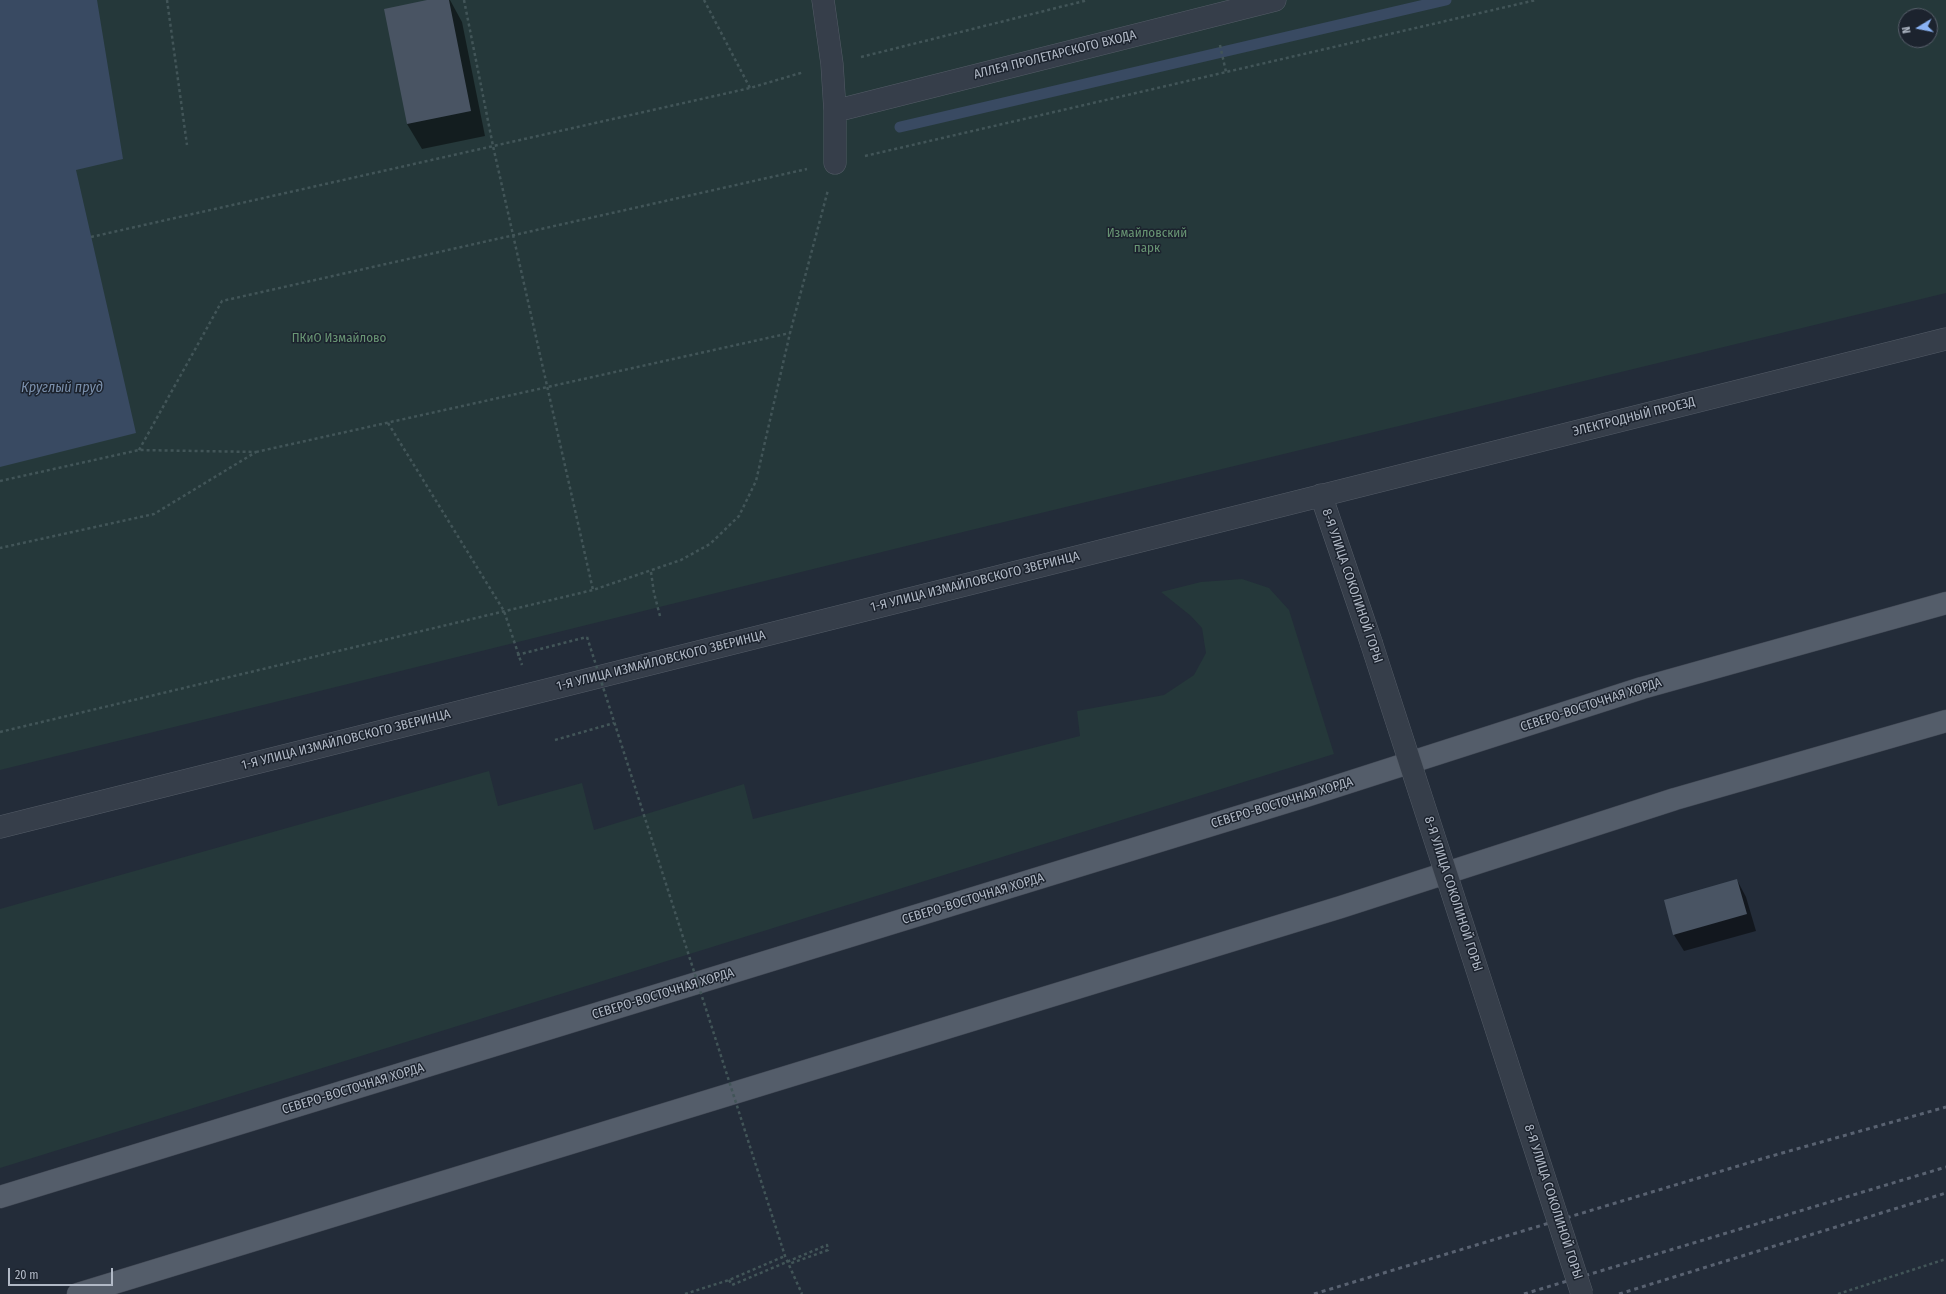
<!DOCTYPE html>
<meta charset="utf-8">
<style>
body{margin:0}
#map{position:relative;width:1946px;height:1294px;overflow:hidden;background:#232c39;font-family:"Fira Sans Condensed",sans-serif}
canvas{display:block}
.north{position:absolute;left:1898px;top:8px;width:40px;height:40px;box-sizing:border-box;background:#1c232e;border:1px solid #585f6b;border-radius:50%;rotate:260deg;font-size:11px;font-weight:700;line-height:16px;text-align:center;color:#b1b9c6}
.north::after{content:'';display:block;margin:auto;width:14px;height:18px;background:#89b2f3;clip-path:polygon(50% 0,100% 100%,50% 72%,0 100%)}
.scale{position:absolute;left:8px;top:1268px;width:105px;height:18px;box-sizing:border-box;border:2px solid #b1b9c6;border-top:0;padding-left:5px;font-size:12px;line-height:14px;white-space:nowrap;color:#b1b9c6;-webkit-text-stroke:3px #1c232e;paint-order:stroke}
</style>
<div id="map">
<canvas width="1946" height="1294"></canvas>
<div class="north">N</div>
<div class="scale">20 m</div>
</div>
<script>
const g = document.querySelector('canvas').getContext('2d');
g.lineJoin = 'round';
function fillPath(path, color) {
  g.fillStyle = color;
  g.fill(path, 'evenodd');
}
function shape(rows) {
  const path = new Path2D();
  for (const r of rows) {
    path.moveTo(r[0], r[1]);
    for (let i = 2; i < r.length; i += 2) path.lineTo(r[i], r[i + 1]);
  }
  return path;
}
function strokePath(path, color, width, dash) {
  g.strokeStyle = color;
  g.lineWidth = width;
  g.lineCap = dash ? 'butt' : 'round';
  g.setLineDash(dash || []);
  g.stroke(path);
}
function label(font, color, halo, rows, align = 'center') {
  g.font = font + ' "Fira Sans Condensed",sans-serif';
  g.lineWidth = 3;
  g.setLineDash([]);
  g.textBaseline = 'middle';
  g.strokeStyle = halo;
  g.fillStyle = color;
  for (const [text, x, y, turn = 0] of rows) {
    g.save();
    g.translate(x, y);
    g.rotate((+turn || 0) * Math.PI / 180);
    g.textAlign = isNaN(turn) ? turn : align;
    if (halo) g.strokeText(text, 0, 0);
    g.fillText(text, 0, 0);
    g.restore();
  }
}
fillPath(shape([
 [0,0,1946,0,1946,293,967,531,0,770],
 [1906,16,1930,16,1930,40,1906,40],
 [1242,579,1269,588,1289,610,1334,754,0,1168,0,909,489,771,498,806,582,783,594,830,744,784,753,819,1080,736,1077,711,1164,695,1194,675,1206,653,1202,628,1191,616,1161,592,1201,582]
]), '#25383a');
fillPath(shape([
 [0,0,97,0,123,159,76,170,136,433,0,467]
]), '#394a62');
fillPath(shape([
 [433,0,450,0,462,22,485,136,422,149,407,124],
 [1737,880,1746,897,1756,931,1684,951,1674,935]
]), '#0007');
strokePath(shape([
 [900,127,1446,0]
]), '#394a62', 11);
fillPath(shape([
 [427,0,449,0,471,111,407,124,384,9],
 [1737,879,1747,914,1673,935,1664,900]
]), '#495463');
const pedestrian = shape([
 [823,0,832,64,835,111,835,163],
 [835,111,1275,0]
]);
const tertiary = shape([
 [1321,495,1371,642],
 [0,827,1946,339]
]);
const primary = shape([
 [0,1197,1306,796,1642,688,1946,603],
 [78,1294,1341,907,1675,799,1946,721]
]);
strokePath(pedestrian, '#545c67', 23);
strokePath(tertiary, '#545c67', 23);
strokePath(primary, '#404753', 23);
strokePath(shape([
 [167,0,187,145],
 [464,0,493,146,593,590],
 [704,0,750,88],
 [1220,45,1226,72],
 [861,57,1088,0],
 [865,156,1536,0],
 [91,237,750,88,804,72],
 [388,423,504,611,522,665],
 [139,450,222,301,807,169],
 [256,452,790,333],
 [0,481,139,450,256,452,154,514,0,548],
 [651,572,654,593,660,616],
 [517,655,587,637],
 [0,732,593,590,681,560,710,544,739,516,756,481,790,333,828,190],
 [555,740,614,723],
 [729,1280,732,1285,827,1245,828,1250,789,1264],
 [685,1294,729,1280,785,1256],
 [1838,1294,1946,1259]
]), '#425558', 2.5, [3, 3]);
strokePath(pedestrian, '#363e4a', 22);
strokePath(tertiary, '#363e4a', 22);
strokePath(primary, '#545d6a', 22);
strokePath(shape([
 [1314,1294,1768,1157,1946,1107],
 [1524,1294,1946,1167],
 [1619,1294,1946,1193]
]), '#596271', 3, [4, 4]);
const tertiaryBridge = shape([
 [1371,642,1582,1294]
]);
strokePath(tertiaryBridge, '#545c67', 23, []);
strokePath(shape([
 [587,637,785,1256,802,1294]
]), '#425558', 2.5, [3, 3]);
strokePath(tertiaryBridge, '#363e4a', 22);
label('13px', '#b1b9c6', '#1c232e', [
 ["АЛЛЕЯ ПРОЛЕТАРСКОГО ВХОДА",1055,55,-14],
 ["ЭЛЕКТРОДНЫЙ ПРОЕЗД",1634,417,-14],
 ["1-Я УЛИЦА ИЗМАЙЛОВСКОГО ЗВЕРИНЦА",975,582,-14],
 ["8-Я УЛИЦА СОКОЛИНОЙ ГОРЫ",1352,586,71],
 ["1-Я УЛИЦА ИЗМАЙЛОВСКОГО ЗВЕРИНЦА",661,661,-14],
 ["СЕВЕРО-ВОСТОЧНАЯ ХОРДА",1591,705,-18],
 ["1-Я УЛИЦА ИЗМАЙЛОВСКОГО ЗВЕРИНЦА",346,740,-14],
 ["СЕВЕРО-ВОСТОЧНАЯ ХОРДА",1282,803,-17],
 ["8-Я УЛИЦА СОКОЛИНОЙ ГОРЫ",1453,894,72],
 ["СЕВЕРО-ВОСТОЧНАЯ ХОРДА",973,899,-17],
 ["СЕВЕРО-ВОСТОЧНАЯ ХОРДА",663,994,-17],
 ["СЕВЕРО-ВОСТОЧНАЯ ХОРДА",353,1089,-17],
 ["8-Я УЛИЦА СОКОЛИНОЙ ГОРЫ",1553,1202,72]
]);
label('13px', '#699674', '#1c232e', [
 ["Измайловский",1147,233],
 ["парк",1147,248],
 ["ПКиО Измайлово",339,338]
]);
label('italic 14px', '#7b90ac', '#1c232e', [
 ["Круглый пруд",62,388]
]);
</script>
